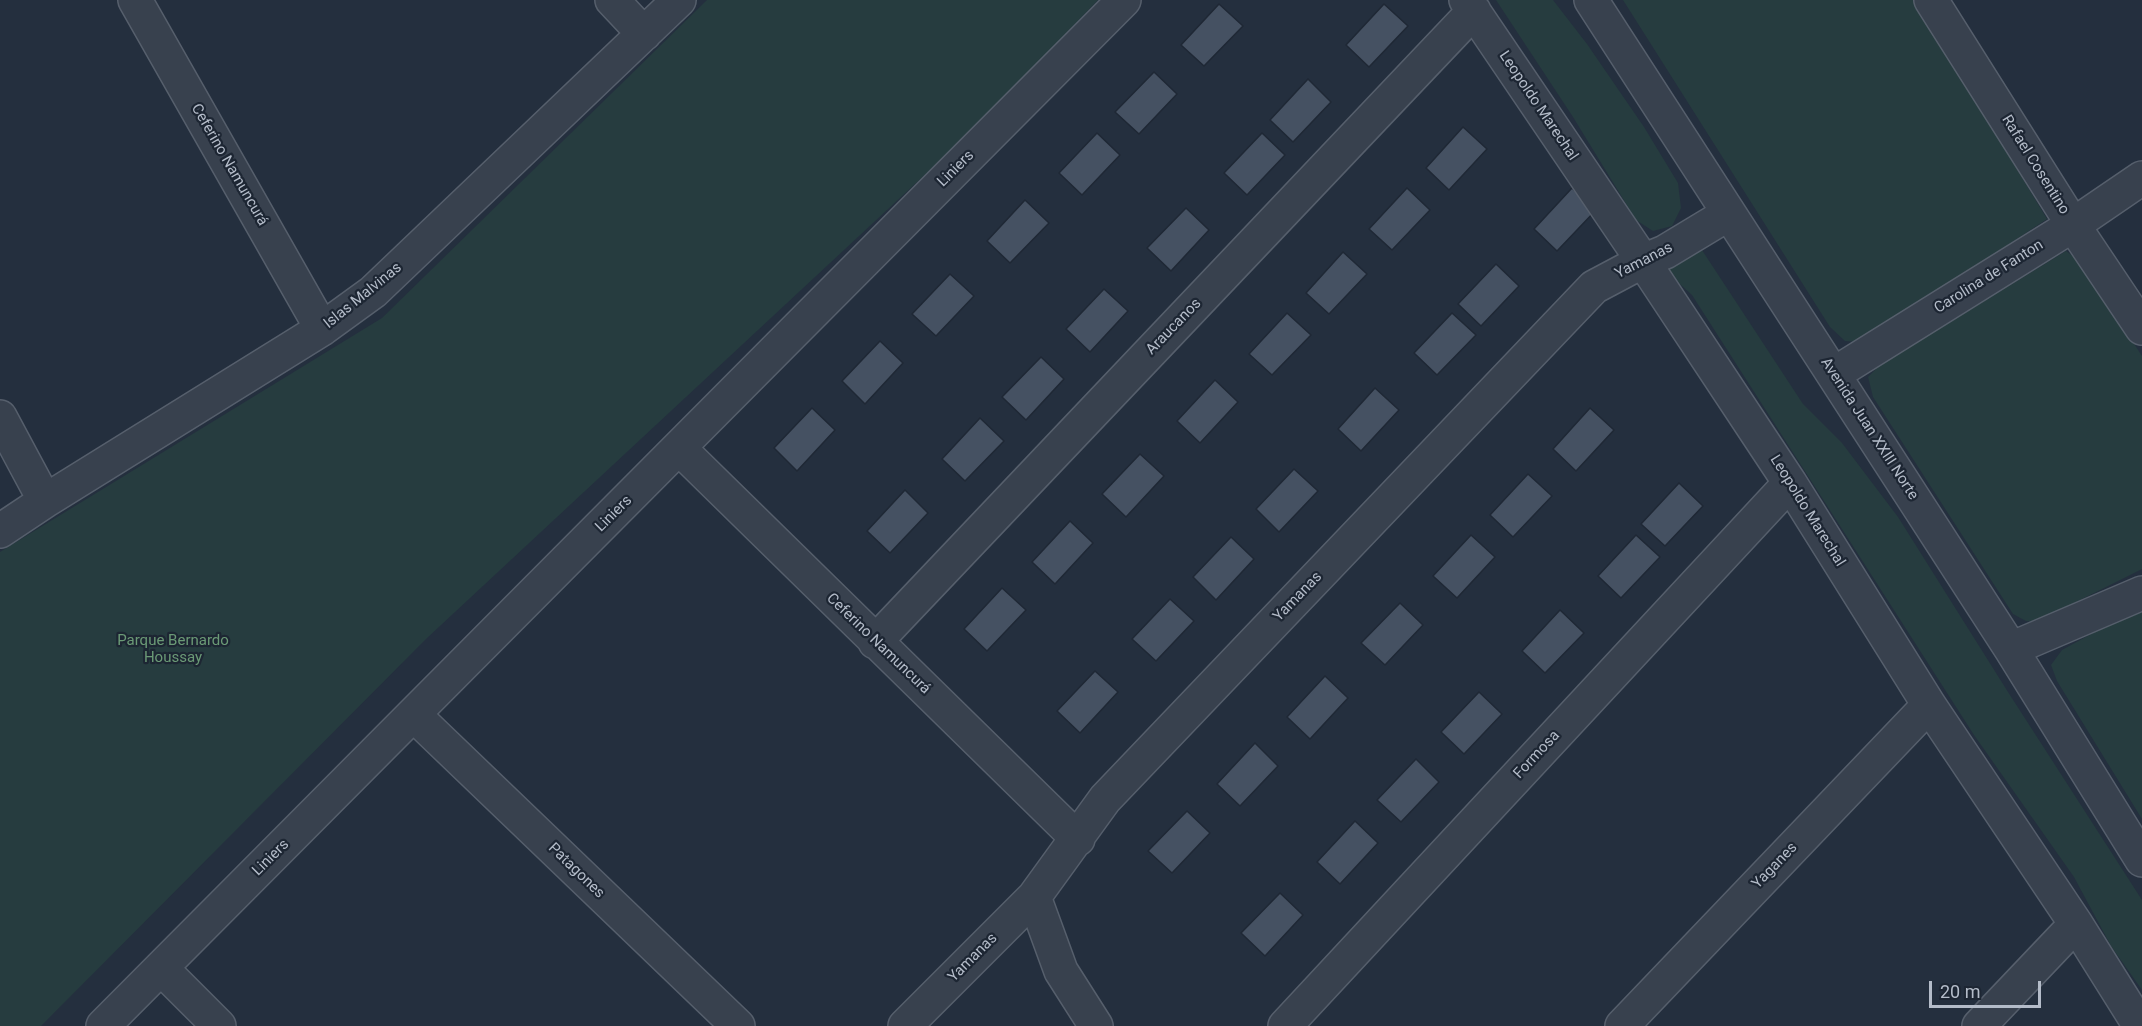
<!DOCTYPE html>
<meta charset="utf-8">
<style>
body{margin:0}
#map{position:relative;width:2142px;height:1026px;overflow:hidden;background:#242f3e;font-family:Roboto,sans-serif}
canvas{display:block}
.scale{position:absolute;left:1929px;top:981px;width:112px;height:27px;box-sizing:border-box;border:3px solid #b4bcc9;border-top:0;padding-left:8px;font-size:18px;line-height:21px;white-space:nowrap;color:#b4bcc9;-webkit-text-stroke:4px #1d2633;paint-order:stroke}
</style>
<div id="map">
<canvas width="2142" height="1026"></canvas>
<div class="scale">20 m</div>
</div>
<script>
const g = document.querySelector('canvas').getContext('2d');
g.lineJoin = 'round';
function fillPath(path, color) {
  g.fillStyle = color;
  g.fill(path, 'evenodd');
}
function shape(rows) {
  const path = new Path2D();
  for (const r of rows) {
    path.moveTo(r[0], r[1]);
    for (let i = 2; i < r.length; i += 2) path.lineTo(r[i], r[i + 1]);
  }
  return path;
}
function strokePath(path, color, width, dash) {
  g.strokeStyle = color;
  g.lineWidth = width;
  g.lineCap = dash ? 'butt' : 'round';
  g.setLineDash(dash || []);
  g.stroke(path);
}
function label(font, color, halo, rows, align = 'center') {
  g.font = font + ' Roboto,sans-serif';
  g.lineWidth = 4.5;
  g.setLineDash([]);
  g.textBaseline = 'middle';
  g.strokeStyle = halo;
  g.fillStyle = color;
  for (const [text, x, y, turn = 0] of rows) {
    g.save();
    g.translate(x, y);
    g.rotate((+turn || 0) * Math.PI / 180);
    g.textAlign = isNaN(turn) ? turn : align;
    if (halo) g.strokeText(text, 0, 0);
    g.fillText(text, 0, 0);
    g.restore();
  }
}
fillPath(shape([
 [707,0,1098,0,974,129,426,639,41,1026,0,1026,0,552,382,318],
 [1496,0,1553,0,1587,44,1644,127,1678,183,1681,208,1672,226,1653,231,1636,220,1573,117],
 [1623,0,1915,0,2047,219,1860,342,1845,341,1830,327],
 [1698,244,1803,404,1842,443,1898,517,2008,692,2142,900,2142,990,2111,946,2074,877,1974,735,1692,295,1661,267],
 [2066,251,2081,262,2142,356,2142,569,2036,622,2026,621,2013,614,1873,397,1868,377,1880,365],
 [2142,606,2142,819,2057,681,2051,665,2062,650]
]), '#263c3f');
const building = shape([
 [1219,4,1243,26,1204,66,1181,45,1219,4],
 [1384,4,1408,26,1369,67,1346,45,1384,4],
 [1154,72,1177,94,1139,134,1115,112,1154,72],
 [1308,79,1331,102,1293,142,1270,120,1308,79],
 [1463,127,1487,149,1449,190,1426,168,1463,127],
 [1097,133,1120,155,1082,195,1059,173,1097,133],
 [1262,133,1285,155,1247,195,1224,173,1262,133],
 [1407,188,1430,210,1392,250,1369,229,1407,188],
 [1572,188,1596,210,1557,251,1534,229,1572,188],
 [1025,200,1049,223,1010,263,987,241,1025,200],
 [1186,208,1209,230,1171,271,1147,248,1186,208],
 [1343,252,1367,274,1329,314,1306,293,1343,252],
 [1496,264,1519,286,1481,326,1458,304,1496,264],
 [950,274,974,296,936,336,912,314,950,274],
 [1104,289,1128,311,1090,352,1066,329,1104,289],
 [1287,313,1311,335,1272,375,1249,354,1287,313],
 [1452,313,1476,335,1437,375,1414,353,1452,313],
 [880,341,903,363,865,404,842,381,880,341],
 [1041,357,1064,379,1026,420,1002,397,1041,357],
 [1215,380,1238,402,1200,443,1177,421,1215,380],
 [1375,388,1399,410,1361,451,1338,429,1375,388],
 [812,408,835,430,797,471,774,448,812,408],
 [1590,408,1614,430,1576,471,1553,449,1590,408],
 [980,418,1004,441,965,481,942,459,980,418],
 [1140,454,1164,476,1126,517,1102,494,1140,454],
 [1294,469,1318,491,1279,532,1256,509,1294,469],
 [1528,474,1552,496,1513,537,1490,515,1528,474],
 [1679,483,1703,506,1665,546,1641,524,1679,483],
 [905,490,928,513,890,553,867,531,905,490],
 [1070,521,1093,543,1055,584,1032,562,1070,521],
 [1471,535,1495,557,1457,598,1433,576,1471,535],
 [1636,535,1660,557,1621,598,1598,576,1636,535],
 [1231,537,1254,559,1216,600,1193,577,1231,537],
 [1002,588,1026,610,987,651,964,629,1002,588],
 [1170,599,1194,621,1156,661,1132,639,1170,599],
 [1400,603,1423,625,1385,665,1361,643,1400,603],
 [1560,610,1584,633,1545,673,1522,651,1560,610],
 [1095,671,1118,692,1080,733,1057,711,1095,671],
 [1325,676,1348,698,1310,739,1287,717,1325,676],
 [1479,692,1502,714,1464,754,1441,732,1479,692],
 [1255,743,1278,766,1240,806,1217,784,1255,743],
 [1416,759,1439,782,1401,822,1377,800,1416,759],
 [1187,811,1210,833,1172,873,1148,851,1187,811],
 [1355,821,1378,843,1340,884,1317,862,1355,821],
 [1280,893,1303,915,1265,956,1241,933,1280,893]
]);
fillPath(building, '#455162');
strokePath(building, '#1f2835', 1.5);
const minor = shape([
 [135,0,322,329],
 [612,0,644,34],
 [1466,0,1643,261,1790,483,1929,705,2076,924,2140,1026],
 [1591,0,2011,649,2142,860],
 [1931,0,2073,225,2142,328],
 [1834,374,2073,225,2142,178],
 [0,417,45,501],
 [679,448,1078,839],
 [0,531,45,501,322,329,373,292,679,0],
 [875,642,1474,11],
 [2011,649,2142,593],
 [414,715,738,1026],
 [1034,897,1061,971,1096,1026],
 [161,968,219,1026],
 [103,1026,1124,0],
 [905,1026,1034,897,1105,799,1594,287,1643,261,1665,252,1728,214],
 [1285,1026,1790,483],
 [1622,1026,1929,705],
 [1979,1026,2076,924]
]);
strokePath(minor, '#565f6c', 36);
strokePath(minor, '#38414e', 33);
label('15px', '#b4bcc9', '#1d2633', [
 ["Leopoldo Marechal",1538,106,56],
 ["Ceferino Namuncurá",229,165,60],
 ["Rafael Cosentino",2035,165,58],
 ["Liniers",956,169,-45],
 ["Yamanas",1644,261,-27],
 ["Carolina de Fanton",1989,277,-32],
 ["Islas Malvinas",363,296,-39],
 ["Araucanos",1174,327,-46],
 ["Avenida Juan XXIII Norte",1869,429,57],
 ["Leopoldo Marechal",1807,511,58],
 ["Liniers",614,514,-45],
 ["Yamanas",1298,597,-46],
 ["Ceferino Namuncurá",878,644,44],
 ["Formosa",1537,755,-47],
 ["Liniers",271,858,-45],
 ["Yaganes",1775,866,-46],
 ["Patagones",576,871,44],
 ["Yamanas",973,958,-45]
]);
label('15px', '#6b9a76', '#1d2633', [
 ["Parque Bernardo",173,641],
 ["Houssay",173,658]
]);
</script>
